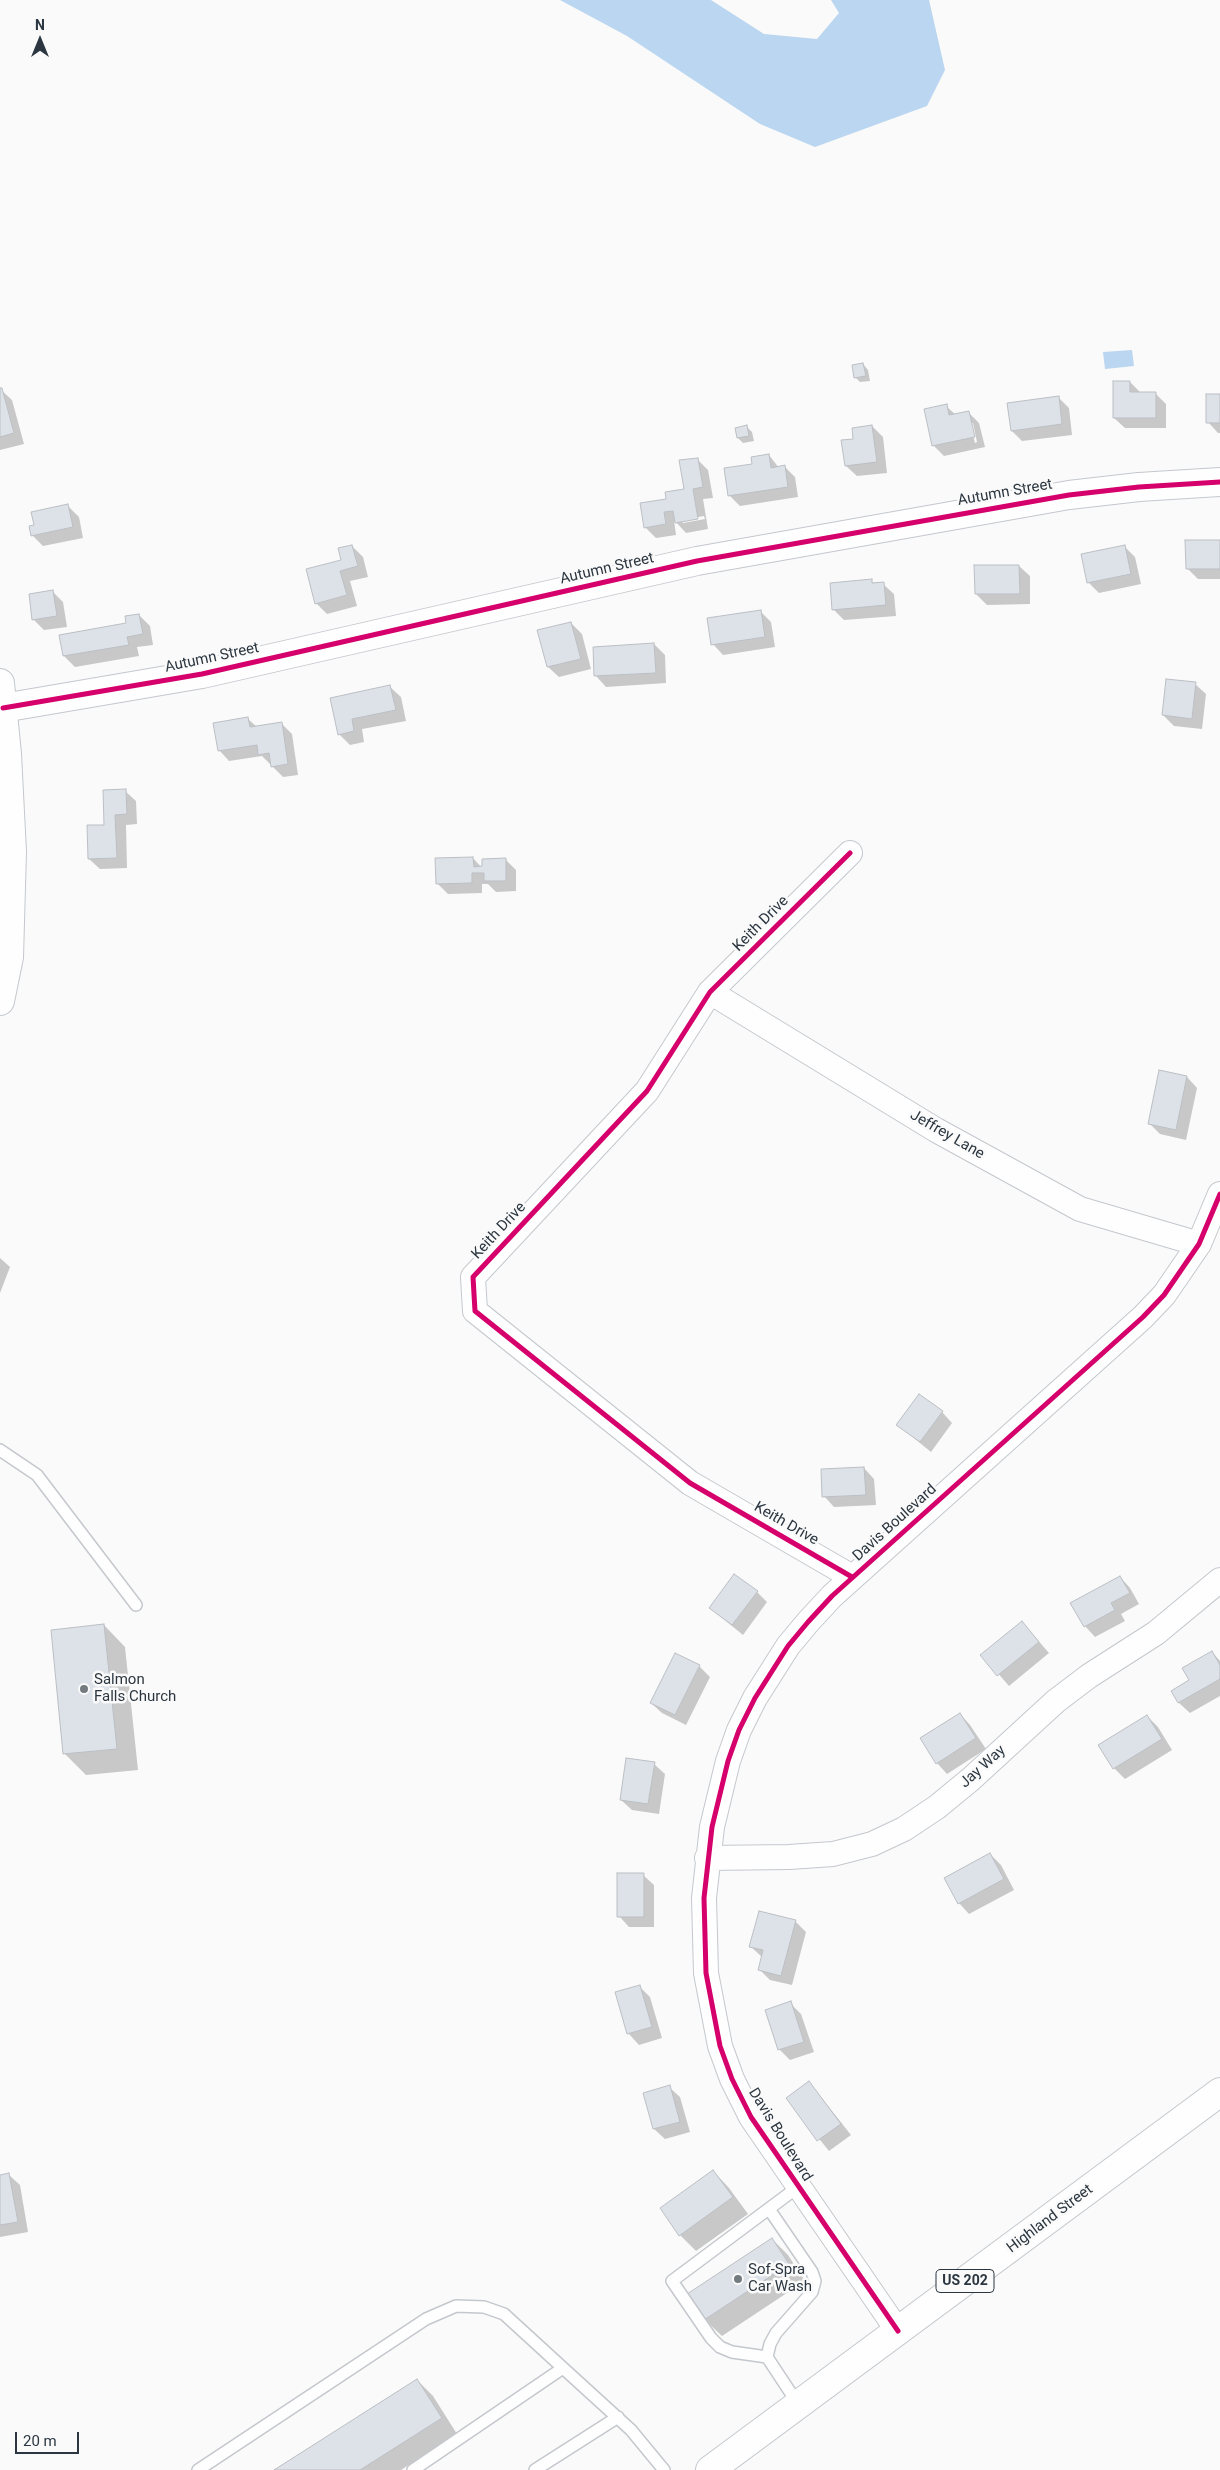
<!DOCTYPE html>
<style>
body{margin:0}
#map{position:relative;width:1220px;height:2470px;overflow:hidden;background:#fafafa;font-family:Roboto,sans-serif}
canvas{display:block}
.north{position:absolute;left:15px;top:15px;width:50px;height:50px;-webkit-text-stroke:4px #fafafa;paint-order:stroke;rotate:0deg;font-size:14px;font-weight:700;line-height:20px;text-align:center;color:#2b3640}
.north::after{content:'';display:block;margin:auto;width:18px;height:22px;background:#2b3640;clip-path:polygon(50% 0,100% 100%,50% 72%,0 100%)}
.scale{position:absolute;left:15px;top:2432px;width:64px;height:22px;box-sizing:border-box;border:2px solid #2b3640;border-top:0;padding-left:6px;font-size:15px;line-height:18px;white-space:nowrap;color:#2b3640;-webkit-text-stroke:4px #fafafa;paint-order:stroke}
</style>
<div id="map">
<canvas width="1220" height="2470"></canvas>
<div class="north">N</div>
<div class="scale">20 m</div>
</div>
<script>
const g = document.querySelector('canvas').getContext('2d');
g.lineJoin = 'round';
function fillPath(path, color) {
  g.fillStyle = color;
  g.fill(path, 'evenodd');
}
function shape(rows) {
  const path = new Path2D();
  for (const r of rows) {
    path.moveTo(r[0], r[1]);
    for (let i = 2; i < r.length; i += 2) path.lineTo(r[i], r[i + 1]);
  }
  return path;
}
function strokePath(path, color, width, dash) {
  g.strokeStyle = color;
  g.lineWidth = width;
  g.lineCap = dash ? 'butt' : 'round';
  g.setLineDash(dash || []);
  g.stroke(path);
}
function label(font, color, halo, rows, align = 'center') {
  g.font = font + ' Roboto,sans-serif';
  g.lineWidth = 5;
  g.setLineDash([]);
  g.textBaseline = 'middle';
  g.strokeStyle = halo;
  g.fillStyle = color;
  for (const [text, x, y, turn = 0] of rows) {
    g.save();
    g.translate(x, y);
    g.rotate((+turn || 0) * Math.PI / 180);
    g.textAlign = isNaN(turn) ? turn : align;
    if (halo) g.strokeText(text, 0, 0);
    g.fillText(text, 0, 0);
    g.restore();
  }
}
fillPath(shape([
 [560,0,711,0,764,34,817,39,839,13,831,0,929,0,945,70,927,106,815,147,760,124,627,36],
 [1132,350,1134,366,1105,369,1103,352]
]), '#bad6f0');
fillPath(shape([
 [863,364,868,370,870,381,860,382,855,377],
 [1130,382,1141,393,1155,393,1166,404,1166,428,1125,428,1114,418],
 [0,389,12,400,24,444,0,450],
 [1220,396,1220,433,1218,433,1208,422],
 [1058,397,1069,408,1072,435,1022,441,1012,431],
 [946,406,956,415,968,412,979,423,985,447,944,456,933,445],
 [970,423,973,423,977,442,975,443],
 [872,426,883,437,887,473,857,476,846,466,855,440],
 [747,427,752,432,754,441,743,443,738,438,736,429],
 [769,455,779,468,785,467,795,477,798,497,740,506,729,495,753,465],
 [697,459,708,470,713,498,703,499,708,529,686,533,674,520,676,535,656,538,645,527,668,500,685,490],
 [704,516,705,519,683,523,681,520],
 [68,506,79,517,83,538,43,546,32,535,36,526],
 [1220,541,1220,579,1198,579,1187,568],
 [352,546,363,557,368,577,350,581,357,606,327,614,316,603],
 [1124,546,1135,557,1141,584,1099,593,1088,582],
 [1019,566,1030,576,1030,604,987,605,976,594],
 [871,581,875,584,883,584,894,594,896,616,844,620,833,609],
 [53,592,63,602,67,627,44,630,33,619],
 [761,612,771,622,775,647,723,655,713,644],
 [139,615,150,626,153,645,137,647,139,656,75,667,64,656,60,636,127,624],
 [571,623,582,634,591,669,559,677,548,667],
 [654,644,665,655,666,683,606,687,596,676],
 [1195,684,1206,694,1202,729,1174,726,1163,715],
 [390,687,401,697,406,721,362,729,364,742,350,745,339,734,332,699],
 [248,719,257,727,282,724,292,734,298,775,283,777,262,756,229,761,219,750],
 [125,791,136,801,137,824,126,825,127,868,100,869,89,859],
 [473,858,483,869,505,859,516,870,516,891,496,892,488,884,482,884,482,893,448,894,437,883],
 [1187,1077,1197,1088,1186,1140,1160,1134,1149,1123],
 [0,1258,10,1267,0,1293],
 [942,1412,952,1423,931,1452,898,1425],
 [864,1468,874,1479,876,1505,834,1507,824,1496],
 [1120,1577,1130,1588,1139,1604,1121,1614,1125,1621,1095,1637,1085,1626],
 [757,1592,767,1602,743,1635,710,1608],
 [1022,1622,1049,1653,1009,1686,982,1655],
 [104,1625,125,1647,138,1770,86,1775,64,1753],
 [1212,1652,1220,1661,1220,1696,1190,1713,1179,1703,1173,1691,1191,1680],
 [675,1654,700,1667,710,1677,686,1725,662,1713,651,1703],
 [960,1714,970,1725,986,1749,947,1774,937,1763],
 [1147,1716,1158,1727,1172,1750,1125,1779,1114,1768],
 [654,1764,665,1774,659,1814,632,1810,621,1800],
 [990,1854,1001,1865,1014,1890,969,1914,959,1903],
 [643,1875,654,1885,654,1927,629,1927,619,1916],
 [795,1921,806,1932,792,1985,770,1980,759,1969,762,1957,750,1946],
 [639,1986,650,1997,662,2038,639,2045,629,2034,617,1993],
 [790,2003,801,2014,814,2052,790,2060,779,2049],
 [809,2082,851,2135,829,2151,787,2099],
 [669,2087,680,2097,690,2132,665,2139,654,2129],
 [713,2171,729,2188,748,2214,696,2251,680,2235],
 [9,2175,20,2185,28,2232,0,2237,0,2176],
 [772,2239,788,2255,805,2281,722,2336,705,2320,689,2294],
 [417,2380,433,2396,457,2434,401,2470,276,2470]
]), '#0003');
const building = shape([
 [863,363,866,376,854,378,852,365,863,363],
 [1113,381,1130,381,1130,392,1156,392,1156,418,1113,418,1113,381],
 [0,388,2,388,14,433,0,437,0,388],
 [1206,394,1220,394,1220,423,1206,423,1206,394],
 [1059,396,1062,424,1011,431,1007,403,1059,396],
 [947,404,949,415,969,411,975,437,932,446,924,409,947,404],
 [747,425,749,436,737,438,735,428,747,425],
 [872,425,877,462,845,466,841,440,853,439,852,428,872,425],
 [769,454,771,468,785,465,788,487,728,496,724,468,752,464,751,457,769,454],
 [698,458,703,487,693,489,698,519,675,523,673,511,664,512,666,524,644,528,640,503,666,499,665,492,684,489,679,460,698,458],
 [68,504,73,527,31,536,29,526,34,525,31,512,68,504],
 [1185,540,1220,540,1220,569,1186,569,1185,540],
 [352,545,358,566,340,571,347,595,315,604,306,569,341,560,338,548,352,545],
 [1125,545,1131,574,1087,583,1081,554,1125,545],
 [974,565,1019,565,1020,594,975,594,974,565],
 [872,579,872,583,884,582,886,605,832,610,830,583,872,579],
 [53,590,57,616,32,620,29,594,53,590],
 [761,610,765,637,711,645,707,618,761,610],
 [139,614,143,634,127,637,129,645,63,656,59,635,126,623,125,616,139,614],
 [571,622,581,659,547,667,537,630,571,622],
 [654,643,656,673,594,676,593,647,654,643],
 [1166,679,1196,682,1192,719,1162,715,1166,679],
 [390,685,396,710,352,719,354,731,338,735,330,698,390,685],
 [248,717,250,727,282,722,288,764,271,767,269,753,258,755,257,745,218,751,213,723,248,717],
 [126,789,127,814,115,815,117,858,88,859,87,825,104,825,103,790,126,789],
 [473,857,474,867,482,866,482,859,506,858,506,881,484,881,484,873,472,873,472,883,436,884,435,858,473,857],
 [1159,1070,1187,1076,1176,1130,1148,1124,1159,1070],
 [919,1394,943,1411,920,1442,896,1425,919,1394],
 [864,1467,866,1495,822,1497,821,1469,864,1467],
 [734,1574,758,1591,732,1625,709,1608,734,1574],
 [1120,1576,1130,1593,1111,1603,1115,1610,1084,1627,1070,1603,1120,1576],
 [1022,1621,1039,1642,997,1676,980,1655,1022,1621],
 [104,1624,117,1749,63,1754,51,1630,104,1624],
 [1212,1651,1220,1665,1220,1679,1178,1703,1171,1691,1189,1680,1182,1668,1212,1651],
 [675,1653,700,1665,675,1715,650,1703,675,1653],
 [960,1713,976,1738,936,1764,920,1738,960,1713],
 [1147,1715,1162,1739,1113,1769,1098,1745,1147,1715],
 [626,1758,655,1762,648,1804,620,1800,626,1758],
 [990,1853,1004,1879,958,1904,944,1878,990,1853],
 [617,1873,644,1873,644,1917,617,1917,617,1873],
 [759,1911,796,1920,781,1976,758,1970,763,1950,749,1947,759,1911],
 [640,1985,652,2027,627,2034,615,1992,640,1985],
 [791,2001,804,2042,778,2050,765,2010,791,2001],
 [809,2081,841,2124,817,2141,786,2098,809,2081],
 [670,2085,680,2122,653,2129,643,2093,670,2085],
 [713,2170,733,2197,679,2236,660,2208,713,2170],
 [9,2173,18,2222,0,2225,0,2175,9,2173],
 [772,2238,789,2264,704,2320,687,2294,772,2238],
 [417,2379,442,2418,360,2470,274,2470,417,2379]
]);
fillPath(building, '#dde2e8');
strokePath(building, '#bbbfc4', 1);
const service = shape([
 [0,1450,37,1475,136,1605],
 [798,2187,672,2281,711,2338,720,2347,732,2352,767,2357,798,2404],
 [767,2357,770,2344,776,2333,812,2292,815,2281,812,2272,769,2209],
 [198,2470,426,2319,456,2306,484,2307,504,2314,563,2368],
 [413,2470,563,2368,631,2430,664,2470],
 [535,2470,618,2417]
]);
const minor = shape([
 [850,853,710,992,647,1091,473,1277,475,1311,690,1483,852,1577],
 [710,992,936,1130,1080,1209,1199,1244],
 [707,1858,789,1857,833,1854,872,1844,904,1829,937,1807,971,1779,1056,1701,1089,1676,1156,1633,1220,1580],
 [898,2331,751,2117,732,2079,720,2046,706,1973,704,1898,712,1827,728,1761,739,1730,755,1698,788,1646,808,1622,832,1596,1143,1317,1164,1295,1199,1244,1220,1194]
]);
const tertiary = shape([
 [0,683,7,754,12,852,9,957,0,1001],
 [3,708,202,674,697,561,1069,495,1139,487,1220,482]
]);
const trunk = shape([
 [710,2470,1220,2092]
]);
strokePath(service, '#c4c8cd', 14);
strokePath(minor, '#c4c8cd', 26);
strokePath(tertiary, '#c4c8cd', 30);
strokePath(trunk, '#c4c8cd', 30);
strokePath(service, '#fefefe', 11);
strokePath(minor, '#fefefe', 24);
strokePath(tertiary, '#fefefe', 28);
strokePath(trunk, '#fefefe', 28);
strokePath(shape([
 [3,708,202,674,697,561,1069,495,1139,487,1220,482],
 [850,853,710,992,647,1091,473,1277,475,1311,690,1483,852,1577],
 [898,2331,751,2117,732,2079,720,2046,706,1973,704,1898,712,1827,728,1761,739,1730,755,1698,788,1646,808,1622,832,1596,1143,1317,1164,1295,1199,1244,1220,1194]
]), '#d6006c', 5);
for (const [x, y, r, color] of [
 [84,1689,5,"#737b81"],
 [738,2279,5,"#737b81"]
]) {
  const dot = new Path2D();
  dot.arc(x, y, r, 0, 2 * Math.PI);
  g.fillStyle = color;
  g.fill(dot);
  strokePath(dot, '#fafafa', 2);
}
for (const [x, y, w] of [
 [965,2281,58]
]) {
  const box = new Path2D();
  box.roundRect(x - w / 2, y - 11.5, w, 23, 4);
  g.fillStyle = '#fafafa';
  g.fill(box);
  strokePath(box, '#2b3640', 1);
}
label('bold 14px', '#2b3640', null, [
 ["US 202",965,2281]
]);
label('15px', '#2b3640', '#fafafa', [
 ["Autumn Street",1005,493,-10],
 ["Autumn Street",607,569,-13],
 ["Autumn Street",212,658,-12],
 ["Keith Drive",761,924,-45],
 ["Jeffrey Lane",947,1135,30],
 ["Keith Drive",499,1231,-47],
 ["Davis Boulevard",895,1523,-42],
 ["Keith Drive",786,1524,30],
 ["Jay Way",983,1767,-42],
 ["Davis Boulevard",780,2135,58],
 ["Highland Street",1050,2219,-37]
]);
label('15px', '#2b3640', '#fafafa', [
 ["Salmon",94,1680],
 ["Falls Church",94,1697],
 ["Sof-Spra",748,2270],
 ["Car Wash",748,2287]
], 'left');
</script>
